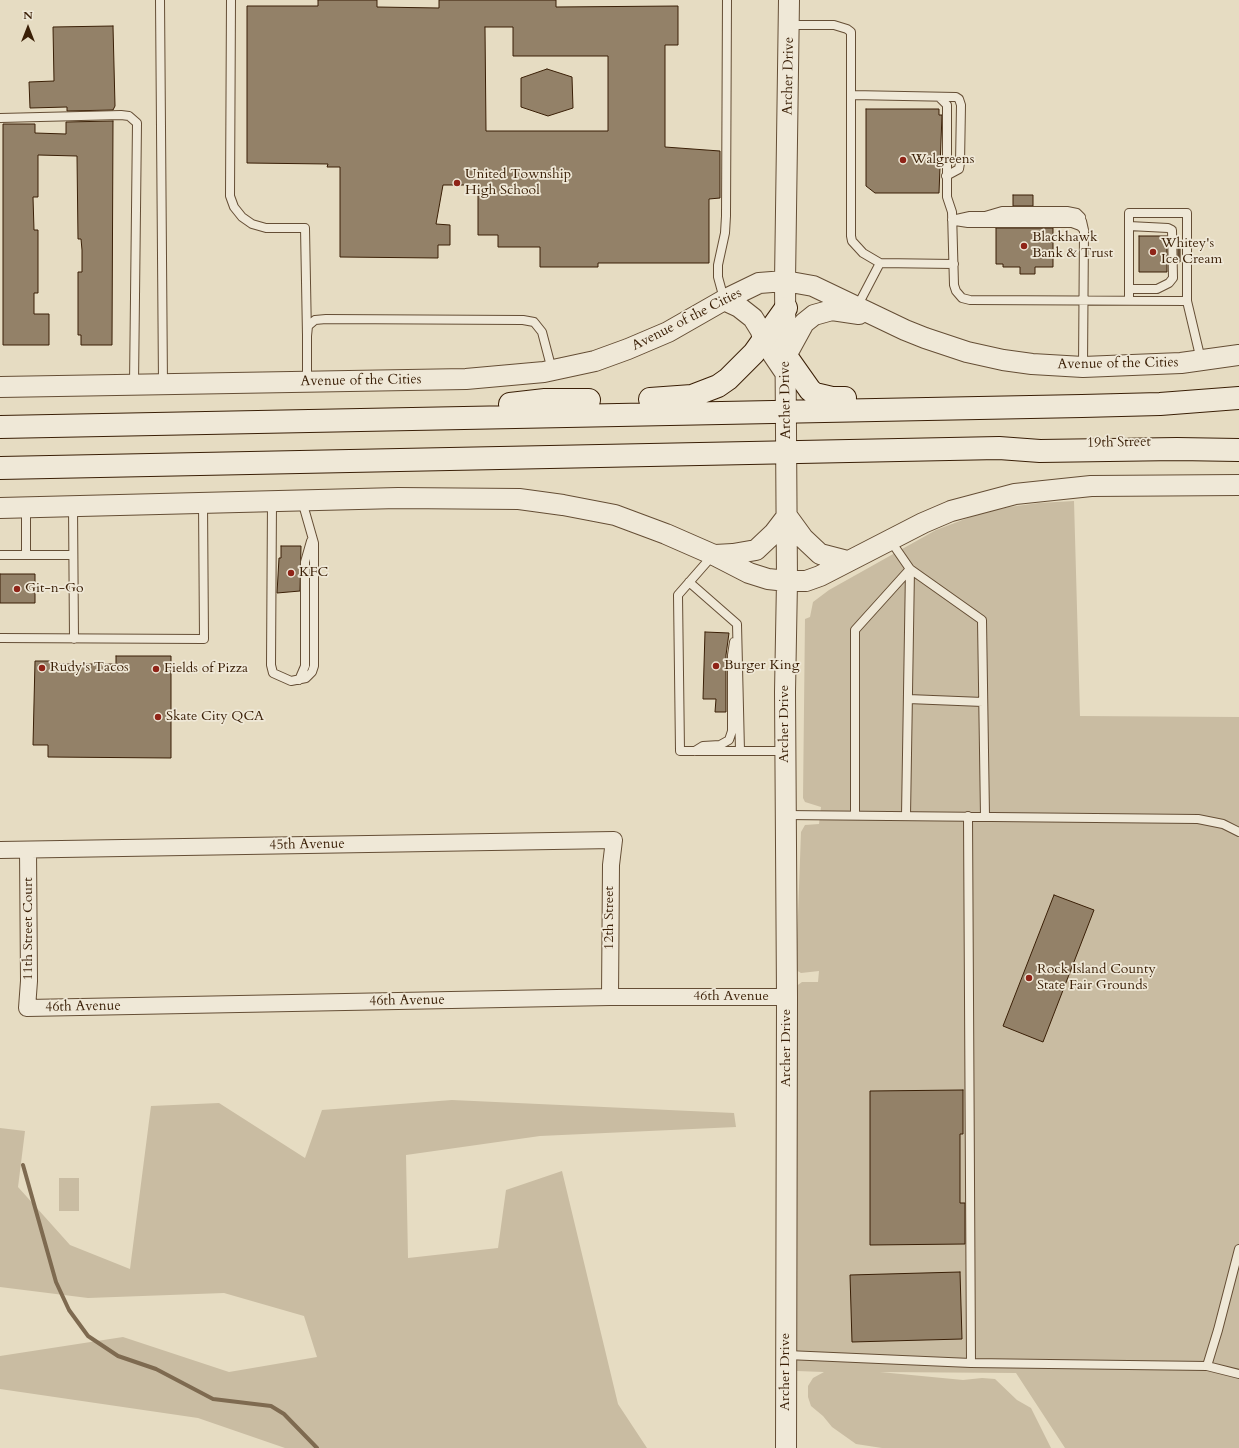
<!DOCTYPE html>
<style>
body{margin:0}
#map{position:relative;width:1239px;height:1448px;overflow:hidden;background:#e6dcc2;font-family:Cardo,serif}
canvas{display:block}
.north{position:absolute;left:8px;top:8px;width:40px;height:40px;-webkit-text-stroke:3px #efe8d7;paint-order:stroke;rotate:0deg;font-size:11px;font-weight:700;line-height:16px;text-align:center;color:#3a1f06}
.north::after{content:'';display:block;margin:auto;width:14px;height:18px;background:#3a1f06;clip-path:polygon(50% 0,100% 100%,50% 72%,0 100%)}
</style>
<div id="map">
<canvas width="1239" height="1448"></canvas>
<div class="north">N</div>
</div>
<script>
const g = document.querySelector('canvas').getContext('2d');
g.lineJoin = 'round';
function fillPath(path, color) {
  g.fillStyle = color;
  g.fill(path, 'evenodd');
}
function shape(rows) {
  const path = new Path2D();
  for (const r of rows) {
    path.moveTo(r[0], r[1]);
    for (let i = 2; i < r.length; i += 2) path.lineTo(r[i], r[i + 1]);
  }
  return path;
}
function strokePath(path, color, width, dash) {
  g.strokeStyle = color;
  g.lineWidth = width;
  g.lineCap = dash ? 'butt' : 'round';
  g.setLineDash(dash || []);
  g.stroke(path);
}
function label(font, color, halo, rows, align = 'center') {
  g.font = font + ' Cardo,serif';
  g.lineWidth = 3.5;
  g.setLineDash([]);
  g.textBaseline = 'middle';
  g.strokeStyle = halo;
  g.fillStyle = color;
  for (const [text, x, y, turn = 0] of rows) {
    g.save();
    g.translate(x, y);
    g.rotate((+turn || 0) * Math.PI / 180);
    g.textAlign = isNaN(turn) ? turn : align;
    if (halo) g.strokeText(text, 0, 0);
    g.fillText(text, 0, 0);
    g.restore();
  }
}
fillPath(shape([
 [1074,501,1080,716,1239,717,1239,1448,1065,1448,1016,1373,880,1372,963,1380,982,1378,995,1379,1017,1400,1031,1408,1051,1448,882,1448,856,1444,832,1427,823,1416,811,1406,808,1397,808,1386,813,1378,824,1372,797,1371,795,987,802,982,818,982,819,971,801,973,796,970,801,832,805,825,819,824,821,807,805,802,803,798,805,619,810,617,813,602,829,590,936,530,981,513,1009,507,1039,503],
 [452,1100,734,1113,736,1127,540,1136,406,1155,408,1258,498,1248,506,1190,562,1171,618,1404,647,1448,285,1448,198,1418,0,1389,0,1356,123,1337,229,1372,317,1357,304,1316,224,1293,88,1298,0,1287,0,1128,25,1131,18,1187,70,1245,130,1269,151,1106,219,1103,305,1158,322,1110],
 [59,1178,79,1178,79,1211,59,1211]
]), '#c9bca2');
strokePath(shape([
 [23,1165,56,1282,69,1310,88,1336,118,1356,156,1369,213,1399,271,1406,284,1414,317,1448]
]), '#7e6a50', 4);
const building = shape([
 [318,0,377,0,377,7,439,8,439,0,556,0,556,7,678,6,678,45,665,45,665,147,720,151,720,198,709,199,709,263,598,263,598,267,540,267,540,247,498,247,498,235,478,235,478,185,443,185,436,224,450,225,450,245,438,245,438,258,340,257,340,167,327,167,328,164,247,163,247,6,318,6,318,0],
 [485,27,513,27,513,56,608,56,608,131,486,131,485,27],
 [113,26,115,106,113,110,67,111,67,107,30,108,29,82,54,81,53,27,113,26],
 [547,69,572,77,573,108,548,116,521,107,521,78,547,69],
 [866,109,939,109,939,115,942,115,939,193,875,193,866,186,866,109],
 [113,121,112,345,81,345,81,335,78,335,78,272,82,272,82,250,81,239,78,239,77,156,38,155,38,197,33,197,34,230,38,230,38,293,34,293,34,314,49,314,49,345,3,345,3,124,35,124,35,133,66,134,66,122,113,121],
 [1013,195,1033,195,1033,206,1013,206,1013,195],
 [996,228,1053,228,1053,267,1035,267,1035,274,1020,274,1020,267,1003,267,1003,264,996,264,996,228],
 [1139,236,1167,236,1167,272,1139,272,1139,236],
 [1178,241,1180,241,1180,262,1178,262,1178,241],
 [281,546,301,546,300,591,277,593,279,558,281,558,281,546],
 [0,574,35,574,35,603,0,603,0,574],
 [705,632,729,633,726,655,726,712,715,712,716,699,703,699,705,632],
 [116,656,171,656,171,758,48,757,48,745,33,745,35,661,50,661,50,664,116,664,116,656],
 [1054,895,1094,910,1043,1042,1003,1026,1054,895],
 [963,1090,963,1134,960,1134,960,1203,965,1203,965,1244,870,1245,870,1091,963,1090],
 [960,1272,962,1339,852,1342,850,1275,960,1272]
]);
fillPath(building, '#938168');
strokePath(building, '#3a1f06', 1);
const service = shape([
 [160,0,163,384],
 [231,0,230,196,234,207,242,217,252,224,266,228,305,228,307,336],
 [789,25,834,25,847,29,851,32,851,236,852,241,863,253,880,263,857,307],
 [852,95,956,97,959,99,961,105,960,163,959,169,946,176],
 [939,97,947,105,947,197,952,212,954,285,956,291,962,298,970,300,1187,301,1201,360],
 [0,118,121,115,129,116,137,123,134,384],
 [952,220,970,216,985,216,1002,211,1067,211,1077,213,1081,217],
 [955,221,968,223,1072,223,1080,226,1084,230],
 [988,223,1005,217,1073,217,1082,221,1084,230,1083,366],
 [880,263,954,264],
 [1129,289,1157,289,1169,283,1173,278,1172,230,1168,228,1129,226],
 [724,299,718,277,718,265,725,233,726,216,727,0],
 [1129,300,1129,213,1187,213,1187,301],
 [307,382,307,336,308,326,315,320,326,319,523,320,534,322,542,332,552,370],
 [272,501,271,665,273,673,291,681,306,678,312,672,314,666,314,543,302,501],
 [73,506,74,639],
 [26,508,26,555],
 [890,540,910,569,982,620,985,816],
 [0,555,73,555],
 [713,555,678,595,680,751,785,751],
 [689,582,737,624,740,751],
 [0,638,204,639,203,503],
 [299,680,305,666,305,562,311,541],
 [908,699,983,702],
 [695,751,703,746,720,745,729,740,732,731,732,655,734,642],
 [786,815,1198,819,1223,824,1239,832],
 [855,815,855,630,910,569],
 [906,816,910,569],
 [968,816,971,1363],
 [787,1355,971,1363,1207,1366,1239,1374],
 [1207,1366,1218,1330,1239,1249]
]);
const minor = shape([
 [0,850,614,840,611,865,610,997],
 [28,850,29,981,27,1008,610,997,787,997]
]);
const tertiary = shape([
 [724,300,739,307,753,318,761,331,763,340,786,374],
 [787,354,804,323,814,315,832,310,859,314],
 [0,387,466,379,544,372,595,361,628,349,668,332,724,300,759,283,785,281,813,286,905,330,925,338,967,352,1003,360,1032,364,1083,367,1181,363,1239,355],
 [0,508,398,498,519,499,563,505,615,515,666,534,714,555,749,573,768,579,787,581,806,581,820,576,923,523,951,511,1015,494,1091,486,1239,485],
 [715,555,733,554,756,550,774,533,787,516,803,538,820,554,847,561],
 [786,1448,787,997,785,692,787,581,785,281,789,0]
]);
const secondary = shape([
 [786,356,810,390,815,394,832,398,845,398],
 [650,399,692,396,718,386,728,379,754,353,786,308],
 [510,404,545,400,589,400],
 [0,427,1082,406,1160,404,1239,398],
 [0,468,999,448,1040,451,1177,449,1239,450]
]);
strokePath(service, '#654e35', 10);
strokePath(minor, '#654e35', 18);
strokePath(tertiary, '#654e35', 22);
strokePath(secondary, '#3a1f06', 24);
strokePath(service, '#efe8d7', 8);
strokePath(minor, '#efe8d7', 16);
strokePath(tertiary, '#efe8d7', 20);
strokePath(secondary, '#efe8d7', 22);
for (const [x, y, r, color] of [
 [903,160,4,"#8f2418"],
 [457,183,4,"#8f2418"],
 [1024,246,4,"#8f2418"],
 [1153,252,4,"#8f2418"],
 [291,573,4,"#8f2418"],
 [17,589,4,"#8f2418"],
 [716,666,4,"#8f2418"],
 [42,668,4,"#8f2418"],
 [156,669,4,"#8f2418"],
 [158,717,4,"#8f2418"],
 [1029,978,4,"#8f2418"]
]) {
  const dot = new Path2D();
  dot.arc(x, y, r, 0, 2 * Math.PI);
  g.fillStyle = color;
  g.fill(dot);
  strokePath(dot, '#efe8d7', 1.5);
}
label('14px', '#3a1f06', '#efe8d7', [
 ["Archer Drive",789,76,-89],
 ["Avenue of the Cities",687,320,-27],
 ["Avenue of the Cities",1118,364,-1],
 ["Avenue of the Cities",361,381,-1],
 ["Archer Drive",786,400,-91],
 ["19th Street",1119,443,-1],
 ["Archer Drive",785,724,-90],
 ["45th Avenue",307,845,-1],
 ["12th Street",610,918,-90],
 ["11th Street Court",29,929,-90],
 ["46th Avenue",731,997],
 ["46th Avenue",407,1001,-1],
 ["46th Avenue",83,1007,-1],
 ["Archer Drive",787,1048,-90],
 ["Archer Drive",786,1372,-90]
]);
label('14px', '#3a1f06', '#efe8d7', [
 ["Walgreens",911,160],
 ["United Township",465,175],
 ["High School",465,191],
 ["Blackhawk",1032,238],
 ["Bank & Trust",1032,254],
 ["Whitey's",1161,244],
 ["Ice Cream",1161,260],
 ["KFC",299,573],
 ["Git-n-Go",25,589],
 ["Burger King",724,666],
 ["Rudy's Tacos",50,668],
 ["Fields of Pizza",164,669],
 ["Skate City QCA",166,717],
 ["Rock Island County",1037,970],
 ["State Fair Grounds",1037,986]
], 'left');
</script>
